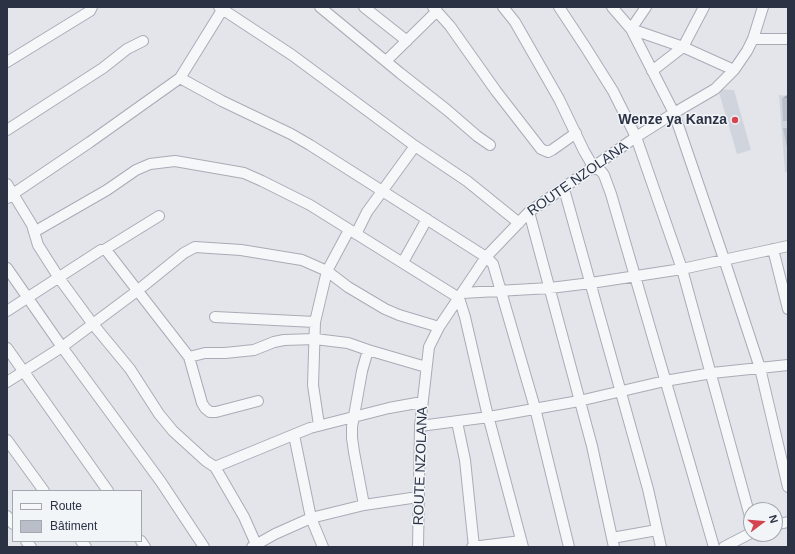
<!DOCTYPE html>
<meta charset="utf-8">
<style>
body{margin:0}
#map{position:relative;width:795px;height:554px;overflow:hidden;background:#e3e5eb;font-family:Arial,sans-serif}
canvas{display:block}
.frame{position:absolute;inset:0;border:8px solid #2a3244;pointer-events:none}
.legend{position:absolute;left:12px;top:490px;width:130px;height:52px;box-sizing:border-box;background:#f2f5f8;border:1px solid #a2a7b0;margin:0;padding:5px 7px;list-style:none;font-size:12px;color:#2a3244}
.legend li{display:flex;align-items:center;gap:8px;height:20px}
.legend b{width:20px;border:1px solid #a2a7b0}
.north{position:absolute;left:743px;top:502px;width:40px;height:40px;box-sizing:border-box;background:#f2f5f8;border:1px solid #a2a7b0;border-radius:50%;rotate:74deg;font-size:11px;font-weight:700;line-height:16px;text-align:center;color:#2a3244}
.north::after{content:'';display:block;margin:auto;width:14px;height:18px;background:#d44451;clip-path:polygon(50% 0,100% 100%,50% 72%,0 100%)}
</style>
<div id="map">
<canvas width="795" height="554"></canvas>
<div class="frame"></div>
<ul class="legend">
<li><b style="height:5px;background:#f6f7f9"></b>Route</li>
<li><b style="height:11px;background:#b9bec9"></b>Bâtiment</li>
</ul>
<div class="north">N</div>
</div>
<script>
const g = document.querySelector('canvas').getContext('2d');
g.lineJoin = 'round';
function fillPath(path, color) {
  g.fillStyle = color;
  g.fill(path, 'evenodd');
}
function shape(rows) {
  const path = new Path2D();
  for (const r of rows) {
    path.moveTo(r[0], r[1]);
    for (let i = 2; i < r.length; i += 2) path.lineTo(r[i], r[i + 1]);
  }
  return path;
}
function strokePath(path, color, width, dash) {
  g.strokeStyle = color;
  g.lineWidth = width;
  g.lineCap = dash ? 'butt' : 'round';
  g.setLineDash(dash || []);
  g.stroke(path);
}
function label(font, color, halo, rows, align = 'center') {
  g.font = font + ' Arial,sans-serif';
  g.lineWidth = 3;
  g.setLineDash([]);
  g.textBaseline = 'middle';
  g.strokeStyle = halo;
  g.fillStyle = color;
  for (const [text, x, y, turn = 0] of rows) {
    g.save();
    g.translate(x, y);
    g.rotate((+turn || 0) * Math.PI / 180);
    g.textAlign = isNaN(turn) ? turn : align;
    if (halo) g.strokeText(text, 0, 0);
    g.fillText(text, 0, 0);
    g.restore();
  }
}
fillPath(shape([
 [718,89,734,90,751,150,737,154],
 [779,95,788,96,788,172,785,172]
]), '#d0d4dd');
fillPath(shape([
 [788,94,788,120,783,98]
]), '#0003');
fillPath(shape([
 [782,98,788,98,788,121,783,121],
 [783,128,788,128,788,148,787,148]
]), '#b9bec9');
const minor = shape([
 [219,7,292,55,415,146,467,181,519,223],
 [320,7,400,73,447,110,477,136,490,145],
 [364,7,407,41],
 [433,7,450,26,496,91,541,149,548,152,552,150,576,133],
 [503,7,515,22,559,99,584,151,594,168,601,171,604,175,611,194,714,547],
 [559,7,586,48,613,91,636,137,682,269,751,520],
 [612,7,631,29,674,113,724,259,760,368,788,487],
 [646,7,631,29,683,47,734,70],
 [753,39,788,39],
 [386,61,437,11],
 [7,62,90,11,92,7],
 [652,71,683,47,704,7],
 [180,78,222,101,291,134,310,145,486,257,493,264,535,408,569,547],
 [7,130,103,68,127,49,143,41],
 [7,184,32,225,38,245,59,278,92,323,130,369,159,414,173,431,206,461,215,467,244,517,256,544],
 [564,189,648,489,661,547],
 [7,198,90,142,180,78,224,7],
 [529,212,592,446,614,547],
 [34,232,107,190,136,170,150,164,175,161,244,173,262,181,310,205,459,298,465,317,486,408,523,547],
 [356,234,367,212,415,146],
 [773,249,788,309],
 [104,250,159,216],
 [403,262,427,219],
 [7,268,62,347,161,482,204,547],
 [462,293,550,288,591,283,682,269,788,246],
 [7,311,101,250,106,250,189,357,202,403,205,408,210,412,216,412,258,401],
 [215,317,315,322],
 [7,348,108,491],
 [189,357,205,353,225,353,254,350,274,342,284,340,315,339,348,343,368,350,426,367],
 [7,382,62,347,137,291,184,253,195,247,241,250,302,260,327,271,348,287,385,309,399,315,439,327],
 [457,422,465,460,474,547],
 [319,425,313,385,315,322,327,271,349,230],
 [420,426,489,417,579,401,665,381,712,373,788,365],
 [294,435,311,518,323,547],
 [7,440,44,491],
 [215,467,310,428,389,408,422,402],
 [364,505,354,452,352,438,352,427,362,371,368,350],
 [7,516,13,524],
 [775,525,788,522],
 [612,538,657,530],
 [26,541,31,547],
 [81,541,86,547],
 [141,541,145,547],
 [252,547,275,534,311,518,364,505,418,497],
 [418,547,420,426,429,347,439,327,486,257,529,212,636,137,674,113,715,89,734,70,747,51,753,39,763,7],
 [472,547,521,541],
 [724,547,751,533]
]);
strokePath(minor, '#a8acb6', 12);
strokePath(minor, '#f6f7f9', 10);
for (const [x, y, r, color] of [
 [735,120,4,"#d44451"]
]) {
  const dot = new Path2D();
  dot.arc(x, y, r, 0, 2 * Math.PI);
  g.fillStyle = color;
  g.fill(dot);
  strokePath(dot, '#f2f5f8', 1.5);
}
label('bold 14px', '#2a3244', '#f2f5f8', [
 ["Wenze ya Kanza",727,120]
], 'right');
label('14px', '#2a3244', '#f2f5f8', [
 ["ROUTE NZOLANA",578,179,-35],
 ["ROUTE NZOLANA",421,466,-88]
]);
</script>
